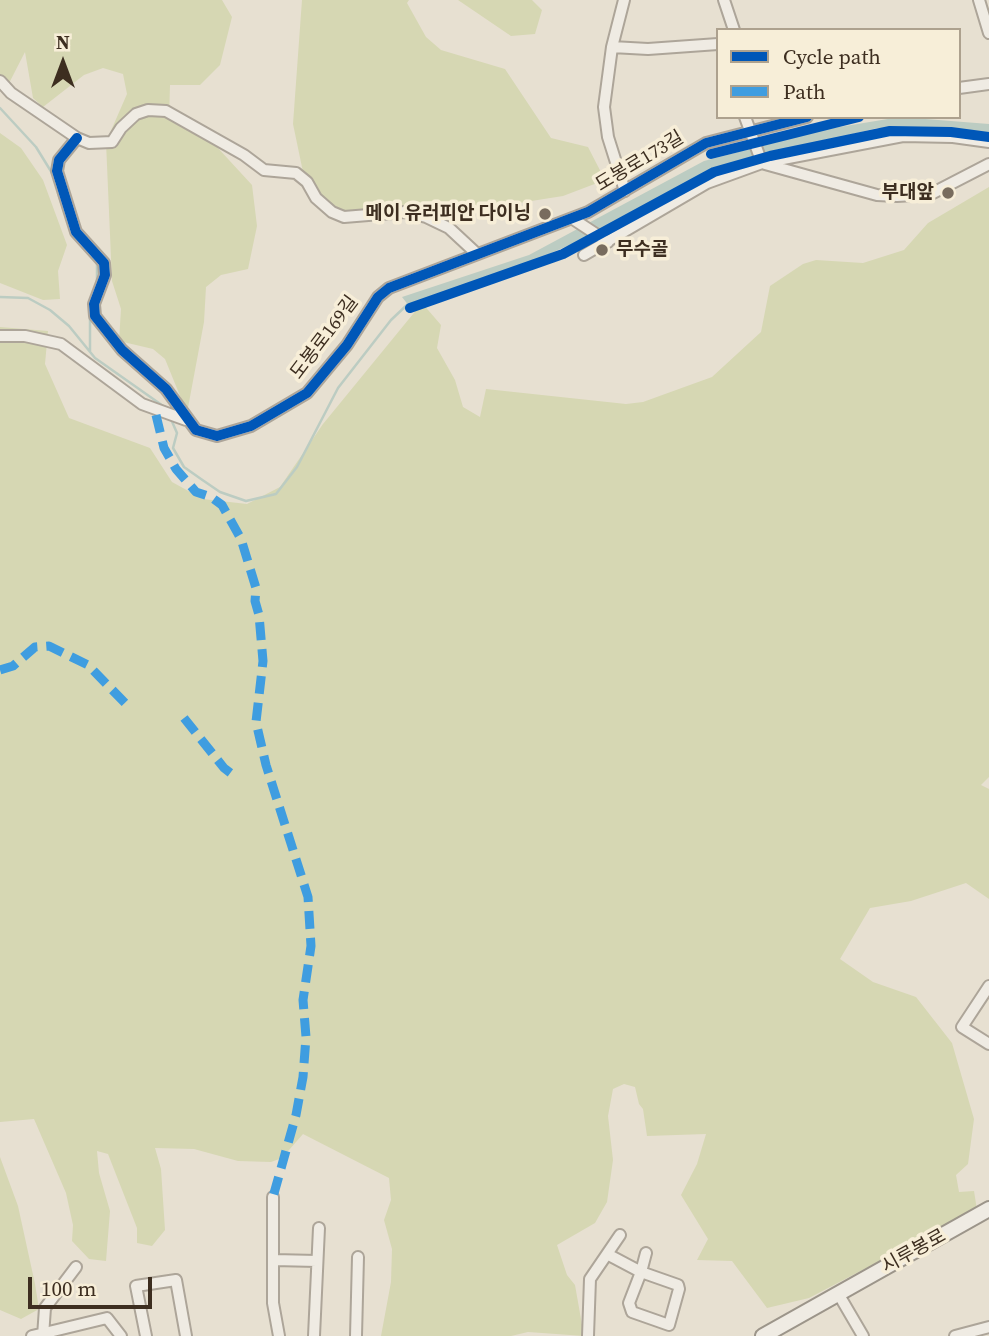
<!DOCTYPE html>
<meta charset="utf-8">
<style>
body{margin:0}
#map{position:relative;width:989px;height:1336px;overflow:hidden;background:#e7e0d1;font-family:"Source Serif 4",serif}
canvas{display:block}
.legend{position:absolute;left:716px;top:28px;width:245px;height:91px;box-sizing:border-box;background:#f7eed8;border:2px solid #ada18e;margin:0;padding:9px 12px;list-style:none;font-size:21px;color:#3d2e20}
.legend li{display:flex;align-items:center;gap:14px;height:35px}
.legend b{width:35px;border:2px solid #ada18e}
.north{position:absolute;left:28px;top:28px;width:70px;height:70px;-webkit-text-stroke:5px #f7eed8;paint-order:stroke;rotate:0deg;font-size:19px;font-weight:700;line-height:28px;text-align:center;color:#3d2e20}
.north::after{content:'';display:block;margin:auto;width:24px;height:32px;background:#3d2e20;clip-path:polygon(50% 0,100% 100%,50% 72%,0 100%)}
.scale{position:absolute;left:28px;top:1277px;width:124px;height:32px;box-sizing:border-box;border:4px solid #3d2e20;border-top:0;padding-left:9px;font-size:21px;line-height:24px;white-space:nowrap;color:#3d2e20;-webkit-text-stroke:5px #f7eed8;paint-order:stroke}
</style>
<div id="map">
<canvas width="989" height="1336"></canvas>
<ul class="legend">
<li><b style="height:9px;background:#0057b8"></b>Cycle path</li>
<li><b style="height:9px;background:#3f9de0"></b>Path</li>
</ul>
<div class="north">N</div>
<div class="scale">100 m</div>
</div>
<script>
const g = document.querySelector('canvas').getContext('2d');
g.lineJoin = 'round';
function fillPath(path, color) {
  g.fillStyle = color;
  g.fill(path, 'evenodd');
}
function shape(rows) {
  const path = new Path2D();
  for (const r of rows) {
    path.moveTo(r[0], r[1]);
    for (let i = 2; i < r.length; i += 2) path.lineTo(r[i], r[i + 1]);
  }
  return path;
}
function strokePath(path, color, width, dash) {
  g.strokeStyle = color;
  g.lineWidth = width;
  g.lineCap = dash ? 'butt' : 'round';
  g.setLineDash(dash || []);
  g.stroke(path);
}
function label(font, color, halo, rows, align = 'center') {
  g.font = font + ' "Source Serif 4","Noto Sans KR",serif';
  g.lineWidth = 7;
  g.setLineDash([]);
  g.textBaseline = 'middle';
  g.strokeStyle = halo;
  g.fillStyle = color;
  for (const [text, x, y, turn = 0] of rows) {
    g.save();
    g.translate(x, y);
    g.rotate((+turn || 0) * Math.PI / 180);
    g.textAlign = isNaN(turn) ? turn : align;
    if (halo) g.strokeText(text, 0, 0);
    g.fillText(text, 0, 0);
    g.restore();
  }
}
fillPath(shape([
 [0,0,222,0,232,17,220,65,200,85,170,85,169,120,217,147,252,185,257,226,248,269,221,275,206,287,204,322,187,413,165,359,153,349,119,341,121,309,112,281,106,142,127,94,123,74,103,68,84,75,43,107,33,98,25,52,5,91,0,88],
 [302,0,409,0,407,3,426,37,441,50,505,69,551,138,588,147,605,180,563,196,436,216,345,217,320,202,303,172,293,124],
 [458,0,532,0,542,10,535,34,511,36],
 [0,133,21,148,43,180,67,245,58,271,60,299,43,300,0,283],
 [989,187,989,777,981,785,989,789,989,899,966,883,911,901,870,908,840,959,873,982,916,997,952,1043,974,1119,968,1164,956,1175,959,1192,974,1191,977,1210,809,1298,767,1308,732,1261,697,1260,708,1239,681,1195,697,1164,706,1134,647,1136,643,1109,639,1104,635,1087,624,1084,613,1089,608,1116,613,1160,607,1202,595,1223,557,1245,567,1275,575,1285,584,1336,528,1332,511,1336,381,1336,391,1282,392,1249,384,1220,391,1200,389,1178,303,1134,282,1158,271,1162,238,1161,194,1149,155,1148,161,1169,165,1230,152,1246,137,1243,137,1228,108,1154,97,1151,99,1173,110,1211,106,1261,89,1259,72,1241,73,1225,66,1193,34,1119,0,1122,0,327,48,331,45,364,69,418,150,448,172,482,203,499,247,504,280,487,323,424,422,303,441,325,437,348,455,380,463,407,480,417,486,389,626,404,643,402,712,377,761,332,770,286,803,264,816,260,863,263,904,250,928,223],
 [0,1157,18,1206,35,1284,39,1309,21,1319,0,1310]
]), '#d6d7b3');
fillPath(shape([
 [900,117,989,124,989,136,960,130,877,128,716,168,597,233,528,263,409,306,402,297,529,255,704,161,827,129]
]), '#bcccc2');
strokePath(shape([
 [0,108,36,147,52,173],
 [58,193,68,223],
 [97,282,97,261],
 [0,297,28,298,50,310,69,326,95,358,166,408],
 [90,316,90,351],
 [170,417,177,433,173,448,184,467,201,479,220,492,246,501,276,494,297,467,338,388,391,320,409,303]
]), '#bcccc2', 2.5);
const street = shape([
 [624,0,612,47,604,107,608,137,625,191],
 [724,0,734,30],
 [979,0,989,33],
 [612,47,648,49,718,44],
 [0,81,11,93,77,138,89,143,112,142,121,128,136,114,148,110,166,111,244,155,264,170,296,173,307,182,316,198,332,212,344,217,405,212,426,217,449,228,477,254],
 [959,88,989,84],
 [745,117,762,163],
 [77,138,59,160,57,171,76,232,104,263,105,275,94,304,95,316,122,350,166,389,196,430,217,436,251,426,307,393,347,345,378,297,389,288,588,212,706,143,807,117],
 [765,164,877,195,897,196,931,194,989,164],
 [573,219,608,242],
 [584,255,707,183,762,163,903,136,953,137,989,142],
 [0,336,25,336,61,344,142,404,186,420],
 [989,986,962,1027,989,1044],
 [273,1197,273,1303,279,1336],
 [607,1254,641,1272,629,1303,632,1312,669,1325,679,1289,678,1285,641,1272,646,1253],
 [274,1260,317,1261],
 [839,1295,863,1336],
 [32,1336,107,1318,121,1336],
 [43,1336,45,1308,76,1267],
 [146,1336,136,1286,176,1280,186,1336],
 [314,1336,319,1228],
 [356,1336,358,1257],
 [588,1336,590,1279,620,1235],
 [955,1336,989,1327]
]);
const secondary = shape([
 [763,1336,989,1209]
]);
strokePath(street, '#ada599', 14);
strokePath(secondary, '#9c958a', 18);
strokePath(street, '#efebe3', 10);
strokePath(secondary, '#efebe3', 14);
strokePath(shape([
 [156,415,164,448,176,469,196,492,211,497,222,505,241,539,256,588,255,601,259,615,263,661,256,722,266,765,308,897,311,946,303,1000,306,1037,303,1077,296,1115,273,1197],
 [0,670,13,666,35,647,49,646,88,665,125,703],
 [184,718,224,768,232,774]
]), '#3f9de0', 9, [18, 9]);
strokePath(shape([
 [77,138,59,160,57,171,76,232,104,263,105,275,94,304,95,316,122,350,166,389,196,430,217,436,251,426,307,393,347,345,378,297,389,288,588,212,706,143,807,117],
 [711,154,859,117],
 [410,308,563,254,714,172,770,156,890,131,951,132,989,137]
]), '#0057b8', 10);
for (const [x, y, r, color] of [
 [948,193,7,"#786c5e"],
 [545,214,7,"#786c5e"],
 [602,250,7,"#786c5e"]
]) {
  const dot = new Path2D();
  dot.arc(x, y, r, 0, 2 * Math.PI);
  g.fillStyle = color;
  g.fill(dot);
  strokePath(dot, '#f7eed8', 2.5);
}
label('19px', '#3d2e20', '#f7eed8', [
 ["도봉로173길",640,162,-31],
 ["도봉로169길",325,338,-53],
 ["시루봉로",914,1252,-29]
]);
label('bold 19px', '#3d2e20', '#f7eed8', [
 ["부대앞",934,193],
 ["메이 유러피안 다이닝",531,214],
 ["무수골",616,250,"left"]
], 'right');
</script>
